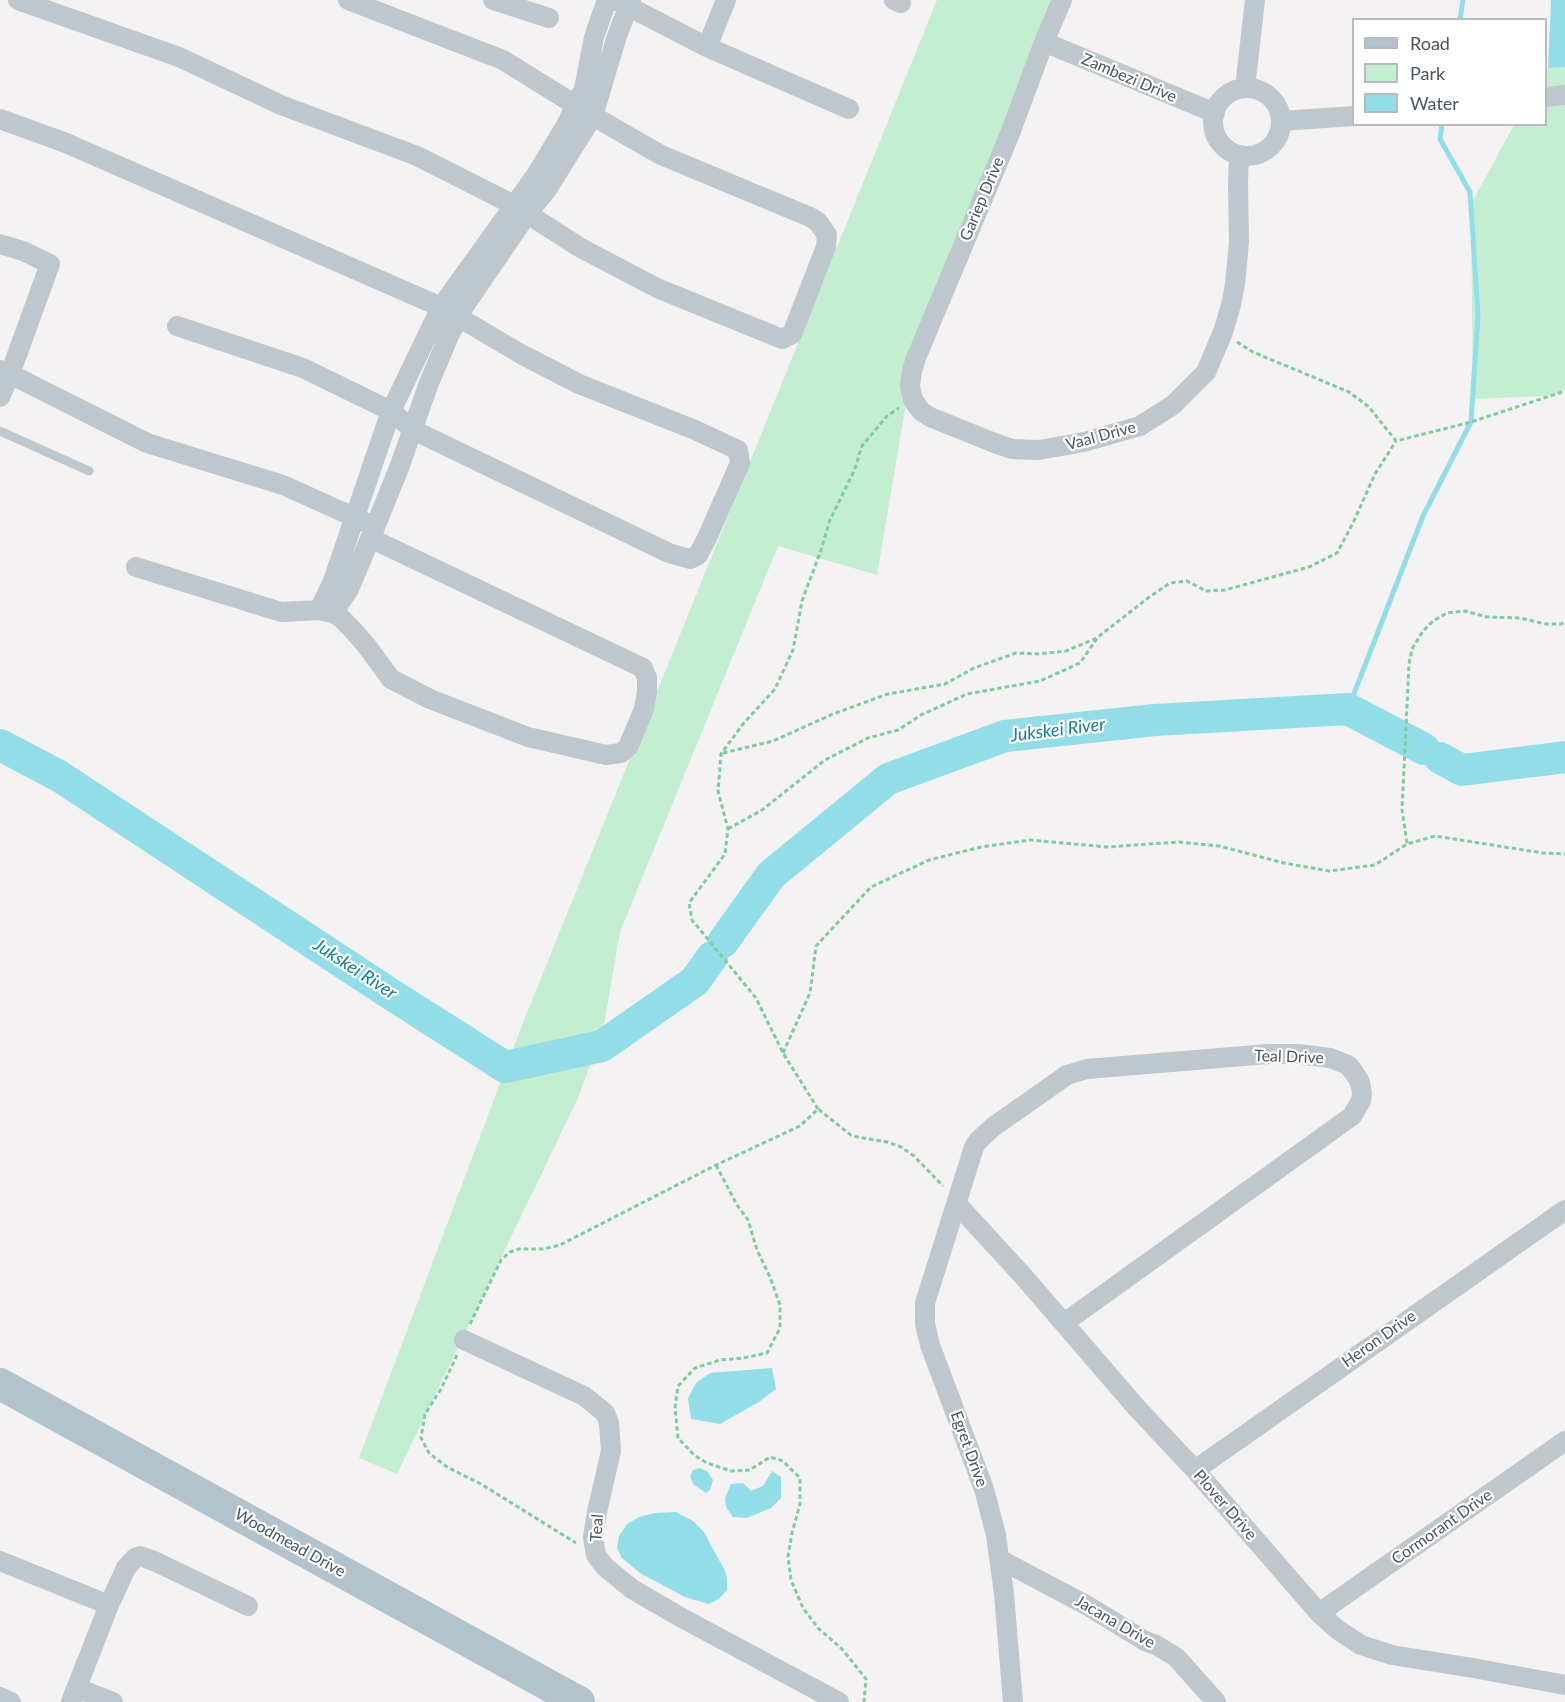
<!DOCTYPE html>
<style>
body{margin:0}
#map{position:relative;width:1565px;height:1702px;overflow:hidden;background:#f4f2f2;font-family:Lato,sans-serif}
canvas{display:block}
.legend{position:absolute;left:1352px;top:18px;width:195px;height:108px;box-sizing:border-box;background:#fff;border:2px solid #b7bbbf;margin:0;padding:8px 10px;list-style:none;font-size:18px;color:#4a565e}
.legend li{display:flex;align-items:center;gap:12px;height:30px}
.legend b{width:30px;border:2px solid #b7bbbf}
</style>
<div id="map">
<canvas width="1565" height="1702"></canvas>
<ul class="legend">
<li><b style="height:8px;background:#b3c3ce"></b>Road</li>
<li><b style="height:16px;background:#c4eed1"></b>Park</li>
<li><b style="height:16px;background:#93dde8"></b>Water</li>
</ul>
</div>
<script>
const g = document.querySelector('canvas').getContext('2d');
g.lineJoin = 'round';
function fillPath(path, color) {
  g.fillStyle = color;
  g.fill(path, 'evenodd');
}
function shape(rows) {
  const path = new Path2D();
  for (const r of rows) {
    if (r.length === 3) {
      path.moveTo(r[0] + r[2], r[1]);
      path.arc(r[0], r[1], r[2], 0, 2 * Math.PI);
      continue;
    }
    path.moveTo(r[0], r[1]);
    for (let i = 2; i < r.length; i += 2) path.lineTo(r[i], r[i + 1]);
  }
  return path;
}
function strokePath(path, color, width, dash) {
  g.strokeStyle = color;
  g.lineWidth = width;
  g.lineCap = dash ? 'butt' : 'round';
  g.setLineDash(dash || []);
  g.stroke(path);
}
function label(font, color, halo, rows, align = 'center') {
  g.font = font + ' Lato,sans-serif';
  g.lineWidth = 4.5;
  g.setLineDash([]);
  g.textBaseline = 'middle';
  g.strokeStyle = halo;
  g.fillStyle = color;
  for (const [text, x, y, turn = 0] of rows) {
    g.save();
    g.translate(x, y);
    g.rotate((+turn || 0) * Math.PI / 180);
    g.textAlign = isNaN(turn) ? turn : align;
    if (halo) g.strokeText(text, 0, 0);
    g.fillText(text, 0, 0);
    g.restore();
  }
}
fillPath(shape([
 [937,0,1065,0,910,379,877,575,778,546,620,932,603,1030,578,1098,397,1474,359,1458,522,1025],
 [1565,66,1565,391,1546,396,1473,399,1471,204,1514,125,1546,124,1546,72,1548,68]
]), '#c4eed1');
fillPath(shape([
 [1551,0,1565,0,1565,67,1548,68],
 [772,1368,776,1389,759,1402,720,1424,691,1419,688,1398,696,1383,710,1373],
 [700,1468,707,1471,713,1480,710,1490,706,1493,693,1484,690,1476,693,1470],
 [772,1471,781,1477,781,1498,771,1508,747,1518,733,1517,726,1507,725,1498,731,1484,743,1483,751,1491,763,1486],
 [676,1512,693,1521,704,1532,725,1571,727,1579,727,1590,719,1599,709,1604,685,1597,640,1573,622,1558,617,1548,619,1536,627,1524,639,1517,655,1513]
]), '#93dde8');
strokePath(shape([
 [1460,20,1463,0],
 [1348,709,1423,516,1471,422,1478,315,1470,192,1440,139,1442,124]
]), '#93dde8', 5);
strokePath(shape([
 [0,745,59,776,389,993,505,1067,602,1046,695,981,712,957],
 [1440,758,1462,770,1565,757],
 [723,942,771,875,888,779,1005,736,1155,720,1348,709,1424,749]
]), '#93dde8', 32);
strokePath(shape([
 [1237,342,1253,352,1349,392,1369,407,1396,441,1471,422,1565,391],
 [723,753,773,741,833,714,888,694,945,684,974,668,1016,653,1038,654,1066,651,1097,638],
 [728,829,762,810,825,760,868,738,898,730,921,715,967,694,1040,681,1080,663,1098,637,1148,598,1170,583,1187,581,1206,591,1225,590,1309,567,1337,553,1353,523,1375,474,1396,441],
 [1407,843,1402,810,1409,664,1412,649,1423,631,1433,621,1447,613,1465,611,1487,617,1520,618,1546,624,1561,624,1565,622],
 [783,1053,810,993,816,946,871,887,929,860,981,847,1030,840,1107,847,1179,842,1219,846,1284,863,1329,871,1375,865,1407,844,1435,836,1543,853,1565,854],
 [818,1109,783,1053,756,998,692,920,689,903,725,854,728,829,718,791,721,754,743,724,775,689,793,650,802,601,821,550,830,520,854,471,862,446,887,416,899,408],
 [716,1165,737,1205,748,1220,757,1250,770,1277,780,1305,780,1328,767,1353,743,1358,720,1360,695,1368,678,1386,675,1408,678,1438,694,1455,707,1463,731,1471,750,1470,770,1457,783,1461,800,1478,800,1504,792,1533,788,1556,791,1580,803,1608,818,1628,842,1649,866,1679,864,1702],
 [470,1324,501,1260,510,1252,519,1249,543,1249,560,1245,716,1165,800,1126,818,1109,852,1136,887,1142,901,1147,914,1156,943,1186],
 [457,1355,441,1389,425,1414,421,1438,429,1453,447,1467,481,1484,576,1543]
]), '#7dcb9e', 3, [4.5, 3]);
strokePath(shape([
 [0,431,89,471]
]), '#bec7cd', 9);
strokePath(shape([
 [18,0,179,57,281,105,417,156,514,205,579,247,657,288,782,339,792,334,826,247,827,235,818,222,810,217,661,155,593,116,503,60,348,0],
 [493,0,549,18],
 [616,0,707,47,849,109],
 [894,0,901,3],
 [1062,0,1044,42,1009,136,916,358,912,371,910,386,913,400,921,411,930,417,997,444,1012,449,1039,450,1084,442,1140,426,1173,405,1206,372,1223,332,1231,305,1235,284,1239,242,1238,183,1239,155],
 [1044,42,1215,113],
 [707,47,726,0],
 [1245,88,1255,0],
 [1247,122,34],
 [1546,97,1565,95],
 [0,119,66,143,441,307,521,354,579,384,695,430,738,450,740,463,707,538,698,555,690,559,669,553,413,430,391,411,303,368,177,326],
 [1281,121,1354,116],
 [0,244,23,251,50,264,10,374,0,397],
 [0,370,10,374,147,443,283,485,365,522],
 [136,567,281,612,319,610,333,613,341,618,351,628,366,645,391,679,430,699,528,737,606,755,621,753,628,747,644,709,647,692,647,678,643,668,370,538],
 [319,610,333,581,391,411,441,307,536,175,565,127,584,89,594,37,607,0],
 [333,613,349,589,373,532,399,468,429,383,448,338,465,305,527,214,546,191,593,116,617,36,631,0],
 [957,1204,1024,1277,1136,1407,1195,1470,1319,1613,1338,1630,1361,1645,1392,1655,1473,1668,1565,1685],
 [464,1340,584,1396,605,1413,609,1423,611,1451,597,1512,593,1537,596,1555,605,1567,632,1589,682,1618,839,1702],
 [1195,1470,1565,1210],
 [1001,1560,1088,1606,1145,1641,1156,1645,1176,1657,1216,1702],
 [0,1561,109,1605],
 [1319,1613,1565,1441],
 [77,1688,113,1702],
 [0,1697,11,1702],
 [71,1702,109,1605,126,1568,135,1558,140,1556,154,1561,248,1606],
 [1013,1702,1004,1594,996,1535,984,1489,930,1345,925,1324,925,1303,974,1147,978,1141,993,1127,1067,1075,1087,1069,1268,1054,1298,1054,1330,1058,1348,1065,1353,1071,1360,1082,1362,1093,1361,1101,1352,1116,1064,1323]
]), '#bec7cd', 20);
strokePath(shape([
 [0,1384,579,1702]
]), '#b3c3ce', 32);
label('16px', '#4a565e', '#fff', [
 ["Zambezi Drive",1129,78,23],
 ["Gariep Drive",982,199,-67],
 ["Vaal Drive",1101,436,-15],
 ["Teal Drive",1289,1057,2],
 ["Heron Drive",1379,1339,-35],
 ["Egret Drive",969,1449,70],
 ["Plover Drive",1225,1505,49],
 ["Cormorant Drive",1442,1527,-35],
 ["Teal",597,1528,-86],
 ["Woodmead Drive",290,1543,29],
 ["Jacana Drive",1115,1622,30]
]);
label('italic 18px', '#148090', '#fff', [
 ["Jukskei River",1058,730,-7],
 ["Jukskei River",355,969,33]
]);
</script>
